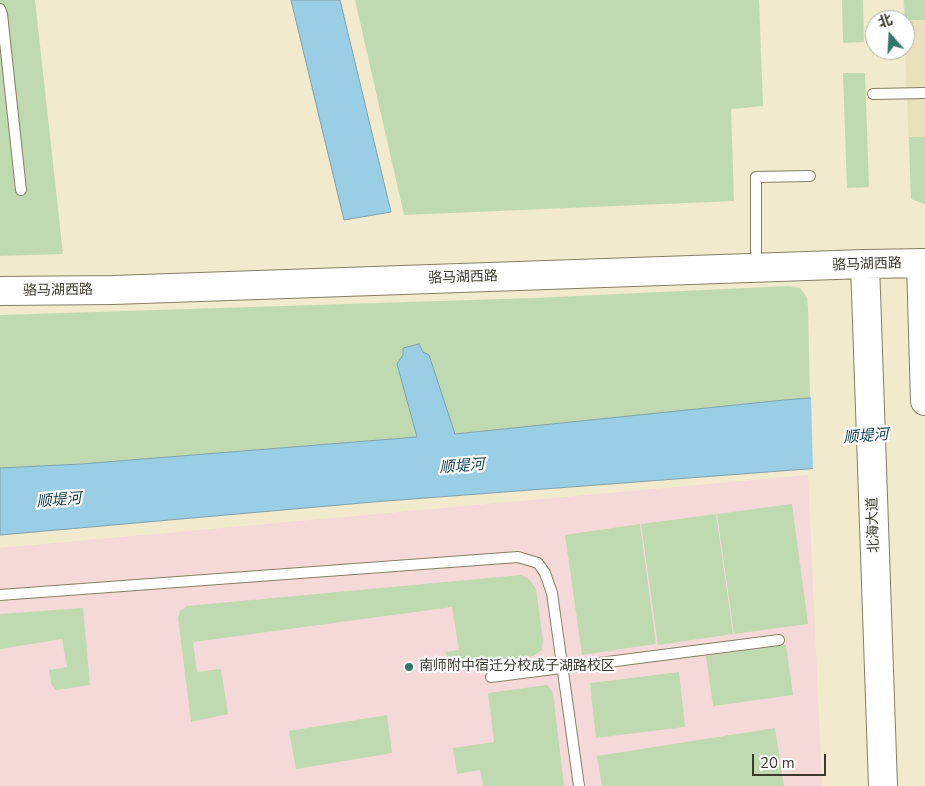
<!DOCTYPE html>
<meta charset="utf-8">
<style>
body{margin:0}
#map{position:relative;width:925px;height:786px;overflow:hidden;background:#f2eacd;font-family:"Nunito Sans","Noto Sans SC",sans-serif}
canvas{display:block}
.north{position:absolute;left:865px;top:10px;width:50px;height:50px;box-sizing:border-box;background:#fff;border:1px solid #b1b0ab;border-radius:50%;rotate:341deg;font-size:14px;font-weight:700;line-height:20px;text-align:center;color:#3c392e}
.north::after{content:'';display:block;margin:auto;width:18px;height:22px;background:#33776b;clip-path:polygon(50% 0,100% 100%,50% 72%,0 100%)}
.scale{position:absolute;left:752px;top:754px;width:74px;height:22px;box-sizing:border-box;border:2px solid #3c392e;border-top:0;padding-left:6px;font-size:15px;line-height:18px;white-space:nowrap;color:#3c392e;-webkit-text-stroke:4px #fff;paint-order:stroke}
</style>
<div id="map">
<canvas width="925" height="786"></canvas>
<div class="north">北</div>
<div class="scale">20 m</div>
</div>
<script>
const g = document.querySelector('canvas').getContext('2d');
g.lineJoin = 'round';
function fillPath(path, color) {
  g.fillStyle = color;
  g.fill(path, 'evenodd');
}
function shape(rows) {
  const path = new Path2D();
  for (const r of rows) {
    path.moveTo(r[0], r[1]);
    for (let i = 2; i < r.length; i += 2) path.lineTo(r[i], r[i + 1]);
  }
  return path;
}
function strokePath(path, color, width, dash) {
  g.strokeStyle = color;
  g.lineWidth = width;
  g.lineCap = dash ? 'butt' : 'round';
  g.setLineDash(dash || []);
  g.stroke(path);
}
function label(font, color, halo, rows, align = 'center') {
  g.font = font + ' "Nunito Sans","Noto Sans SC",sans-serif';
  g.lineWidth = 4.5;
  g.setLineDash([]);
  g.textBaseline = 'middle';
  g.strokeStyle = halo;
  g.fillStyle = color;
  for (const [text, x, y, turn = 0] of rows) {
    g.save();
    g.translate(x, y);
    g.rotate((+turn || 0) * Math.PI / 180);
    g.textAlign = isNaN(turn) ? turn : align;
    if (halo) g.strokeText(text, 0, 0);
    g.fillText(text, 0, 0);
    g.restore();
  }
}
fillPath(shape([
 [903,0,925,0,925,204,911,199,905,48,905,20,904,20]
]), '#e9e0bc');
fillPath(shape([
 [808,475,822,786,0,786,0,548]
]), '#f4d9d8');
fillPath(shape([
 [0,0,35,0,63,254,0,256],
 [355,0,759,0,763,106,731,109,734,201,404,215],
 [842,0,863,0,864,42,843,43],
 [904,0,925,0,925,20,905,20],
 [843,73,865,73,869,187,847,188],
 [909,137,925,137,925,204,911,199],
 [788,286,800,288,803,292,807,298,808,307,810,398,454,434,81,464,0,468,0,315,534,298],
 [792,504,808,624,734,634,717,514],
 [716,514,733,634,658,645,641,524],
 [640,524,656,644,582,655,565,535],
 [521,575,529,579,536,589,543,641,542,650,533,656,448,668,446,652,459,650,452,607,193,642,197,672,221,669,228,714,191,722,178,618,180,611,187,606],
 [83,608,90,685,56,690,51,684,49,670,67,667,62,639,0,649,0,614],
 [786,645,793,695,713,706,706,656],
 [679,672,685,727,596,738,590,683],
 [547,685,553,693,564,786,483,786,480,770,457,774,453,748,494,742,488,693],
 [387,715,392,753,296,769,289,731],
 [775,728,784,786,602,786,597,756]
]), '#bfdab1');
const water = shape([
 [291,0,340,0,391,212,344,220,291,0],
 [419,344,423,352,429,355,455,434,784,400,925,389,925,460,373,502,0,535,0,468,81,464,417,437,397,364,403,355,403,348,419,344]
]);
fillPath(water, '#9acee5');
strokePath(water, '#7ea1ae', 1);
fillPath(shape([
 [925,386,925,463,813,471,811,396]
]), '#f2eacd');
const lane = shape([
 [0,9,2,14,21,190],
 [873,94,925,93],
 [756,267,756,177,810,176],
 [0,595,518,557,538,563,545,573,552,593,579,786],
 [491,677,779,640]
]);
const secondary = shape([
 [921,263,925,401],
 [865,264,883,786],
 [0,291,113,290,865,264,925,263]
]);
strokePath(lane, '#857f64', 12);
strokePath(secondary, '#857f64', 30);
strokePath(lane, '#fff', 10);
strokePath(secondary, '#fff', 28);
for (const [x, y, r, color] of [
 [409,667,5,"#33776b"]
]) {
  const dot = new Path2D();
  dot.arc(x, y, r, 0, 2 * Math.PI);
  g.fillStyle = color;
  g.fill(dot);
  strokePath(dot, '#fff', 2);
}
label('14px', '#3c392e', '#fff', [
 ["骆马湖西路",867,265,-2],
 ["骆马湖西路",463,278,-2],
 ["骆马湖西路",58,291,-1],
 ["北海大道",874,525,-92]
]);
label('14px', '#3c392e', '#fff', [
 ["南师附中宿迁分校成子湖路校区",419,667]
], 'left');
label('italic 15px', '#144051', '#fff', [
 ["顺堤河",866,437,-4],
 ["顺堤河",462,467,-4],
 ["顺堤河",59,501,-5]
]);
</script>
